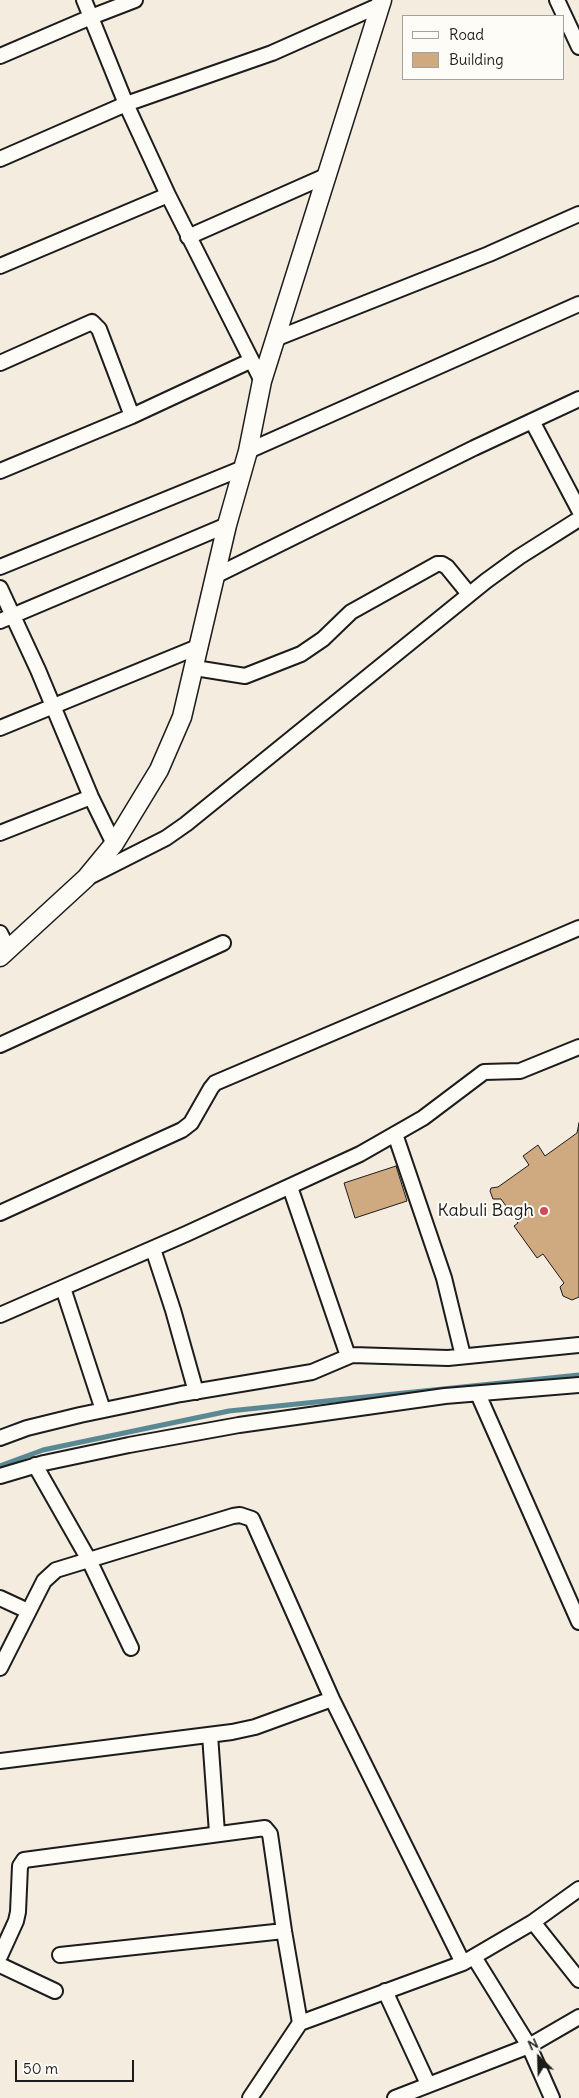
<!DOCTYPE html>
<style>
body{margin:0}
#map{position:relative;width:579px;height:2098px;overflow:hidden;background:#f4ecdf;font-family:Delius,sans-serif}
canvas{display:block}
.legend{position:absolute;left:402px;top:15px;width:162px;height:65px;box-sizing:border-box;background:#fdfcf7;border:1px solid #a3a29f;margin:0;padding:6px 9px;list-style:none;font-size:15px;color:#1c1c1c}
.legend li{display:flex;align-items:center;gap:10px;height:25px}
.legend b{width:25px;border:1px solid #a3a29f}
.north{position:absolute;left:514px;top:2033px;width:50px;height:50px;-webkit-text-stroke:4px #fdfcf7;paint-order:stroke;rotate:336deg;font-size:14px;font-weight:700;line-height:20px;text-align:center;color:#1c1c1c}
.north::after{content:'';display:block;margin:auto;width:18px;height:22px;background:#1c1c1c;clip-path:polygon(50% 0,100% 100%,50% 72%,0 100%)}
.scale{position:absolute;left:15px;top:2060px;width:119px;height:22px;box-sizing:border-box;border:2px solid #1c1c1c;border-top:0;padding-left:6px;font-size:15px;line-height:18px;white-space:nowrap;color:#1c1c1c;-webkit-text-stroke:4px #fdfcf7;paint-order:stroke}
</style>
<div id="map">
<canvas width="579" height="2098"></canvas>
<ul class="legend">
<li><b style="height:6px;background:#fdfcf7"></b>Road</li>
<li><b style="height:14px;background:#cfaa81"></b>Building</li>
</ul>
<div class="north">N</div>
<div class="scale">50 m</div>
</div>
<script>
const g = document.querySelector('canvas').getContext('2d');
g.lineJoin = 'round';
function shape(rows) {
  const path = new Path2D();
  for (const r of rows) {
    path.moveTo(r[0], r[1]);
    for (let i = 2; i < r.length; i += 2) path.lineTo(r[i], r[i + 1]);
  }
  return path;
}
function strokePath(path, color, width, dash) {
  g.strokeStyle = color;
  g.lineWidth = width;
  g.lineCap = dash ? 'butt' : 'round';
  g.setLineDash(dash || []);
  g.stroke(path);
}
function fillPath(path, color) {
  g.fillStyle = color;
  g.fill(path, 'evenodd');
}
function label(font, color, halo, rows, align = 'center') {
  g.font = font + ' Delius,sans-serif';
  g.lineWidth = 4;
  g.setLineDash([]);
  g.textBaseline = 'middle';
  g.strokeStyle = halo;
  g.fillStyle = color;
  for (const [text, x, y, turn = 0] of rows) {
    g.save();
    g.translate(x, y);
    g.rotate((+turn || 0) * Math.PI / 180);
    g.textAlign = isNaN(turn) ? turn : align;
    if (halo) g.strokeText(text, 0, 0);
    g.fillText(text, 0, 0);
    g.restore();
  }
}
strokePath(shape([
 [0,1466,43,1450,229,1411,579,1375]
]), '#5a8994', 5);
const building = shape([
 [579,1123,579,1297,572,1300,563,1296,560,1287,564,1283,543,1254,537,1258,514,1226,518,1223,501,1199,493,1199,490,1191,491,1188,498,1187,529,1165,523,1156,538,1145,545,1156,577,1133,579,1123],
 [396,1166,407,1201,355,1218,344,1183,396,1166]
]);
fillPath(building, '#cfaa81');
strokePath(building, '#1c1c1c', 1);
const minor = shape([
 [84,0,126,104,168,195,262,381],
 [557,0,579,47],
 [0,56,91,17,135,0],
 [0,159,126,104,272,53,380,5],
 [188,237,328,175],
 [0,266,168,195],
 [275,339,489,254,579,214],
 [0,363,92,322,99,329,132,416],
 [532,421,579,510],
 [248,451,579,304],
 [0,471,132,416,250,361],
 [0,567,243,468],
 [217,575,474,448,579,399],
 [0,588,38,670,91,797,114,844],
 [0,621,227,525],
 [195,668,245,676,301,654,323,639,351,612,437,564,442,564,447,567,469,594],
 [0,728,200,646],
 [0,833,91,797],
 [89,877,166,838,186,824,486,581,519,557,579,519],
 [0,933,8,949],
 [0,1045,223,943],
 [395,1134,444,1278,463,1356],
 [290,1187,348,1356],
 [0,1213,182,1130,191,1123,211,1088,215,1083,579,928],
 [153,1249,173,1310,196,1392],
 [63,1288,103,1410],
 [0,1315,186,1234,360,1154,423,1118,484,1072,520,1071,579,1047],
 [478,1394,579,1622],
 [0,1438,27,1428,80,1415,181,1394,312,1372,352,1355,448,1358,579,1345],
 [35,1465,89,1560,131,1648],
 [0,1476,44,1463,129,1445,239,1425,445,1396,579,1385],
 [0,1598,28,1611],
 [0,1668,44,1581,56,1570,233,1516,240,1515,252,1519,332,1699,463,1963],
 [210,1735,217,1833],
 [0,1761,232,1732,255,1727,332,1699],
 [533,1922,579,1980],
 [60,1955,284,1931],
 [0,1956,16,1921,18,1912,20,1866,24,1860,265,1828,270,1834,284,1931,300,2023],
 [474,1957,529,2046,552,2098],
 [0,1965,55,1991],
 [385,1991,428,2084],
 [250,2098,300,2023,463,1963,533,1922,579,1889],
 [395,2098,529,2046,579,2017]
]);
const tertiary = shape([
 [0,957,86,878,114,844,159,770,182,717,227,525,248,451,262,381,382,0]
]);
strokePath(minor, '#1c1c1c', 18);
strokePath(tertiary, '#1c1c1c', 21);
strokePath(minor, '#fdfcf7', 14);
strokePath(tertiary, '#fdfcf7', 18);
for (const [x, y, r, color] of [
 [544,1211,5,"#d1495b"]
]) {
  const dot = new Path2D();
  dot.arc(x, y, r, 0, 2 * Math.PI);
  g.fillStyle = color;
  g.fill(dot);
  strokePath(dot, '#fdfcf7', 2);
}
label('18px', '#1c1c1c', '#fdfcf7', [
 ["Kabuli Bagh",534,1211]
], 'right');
</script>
